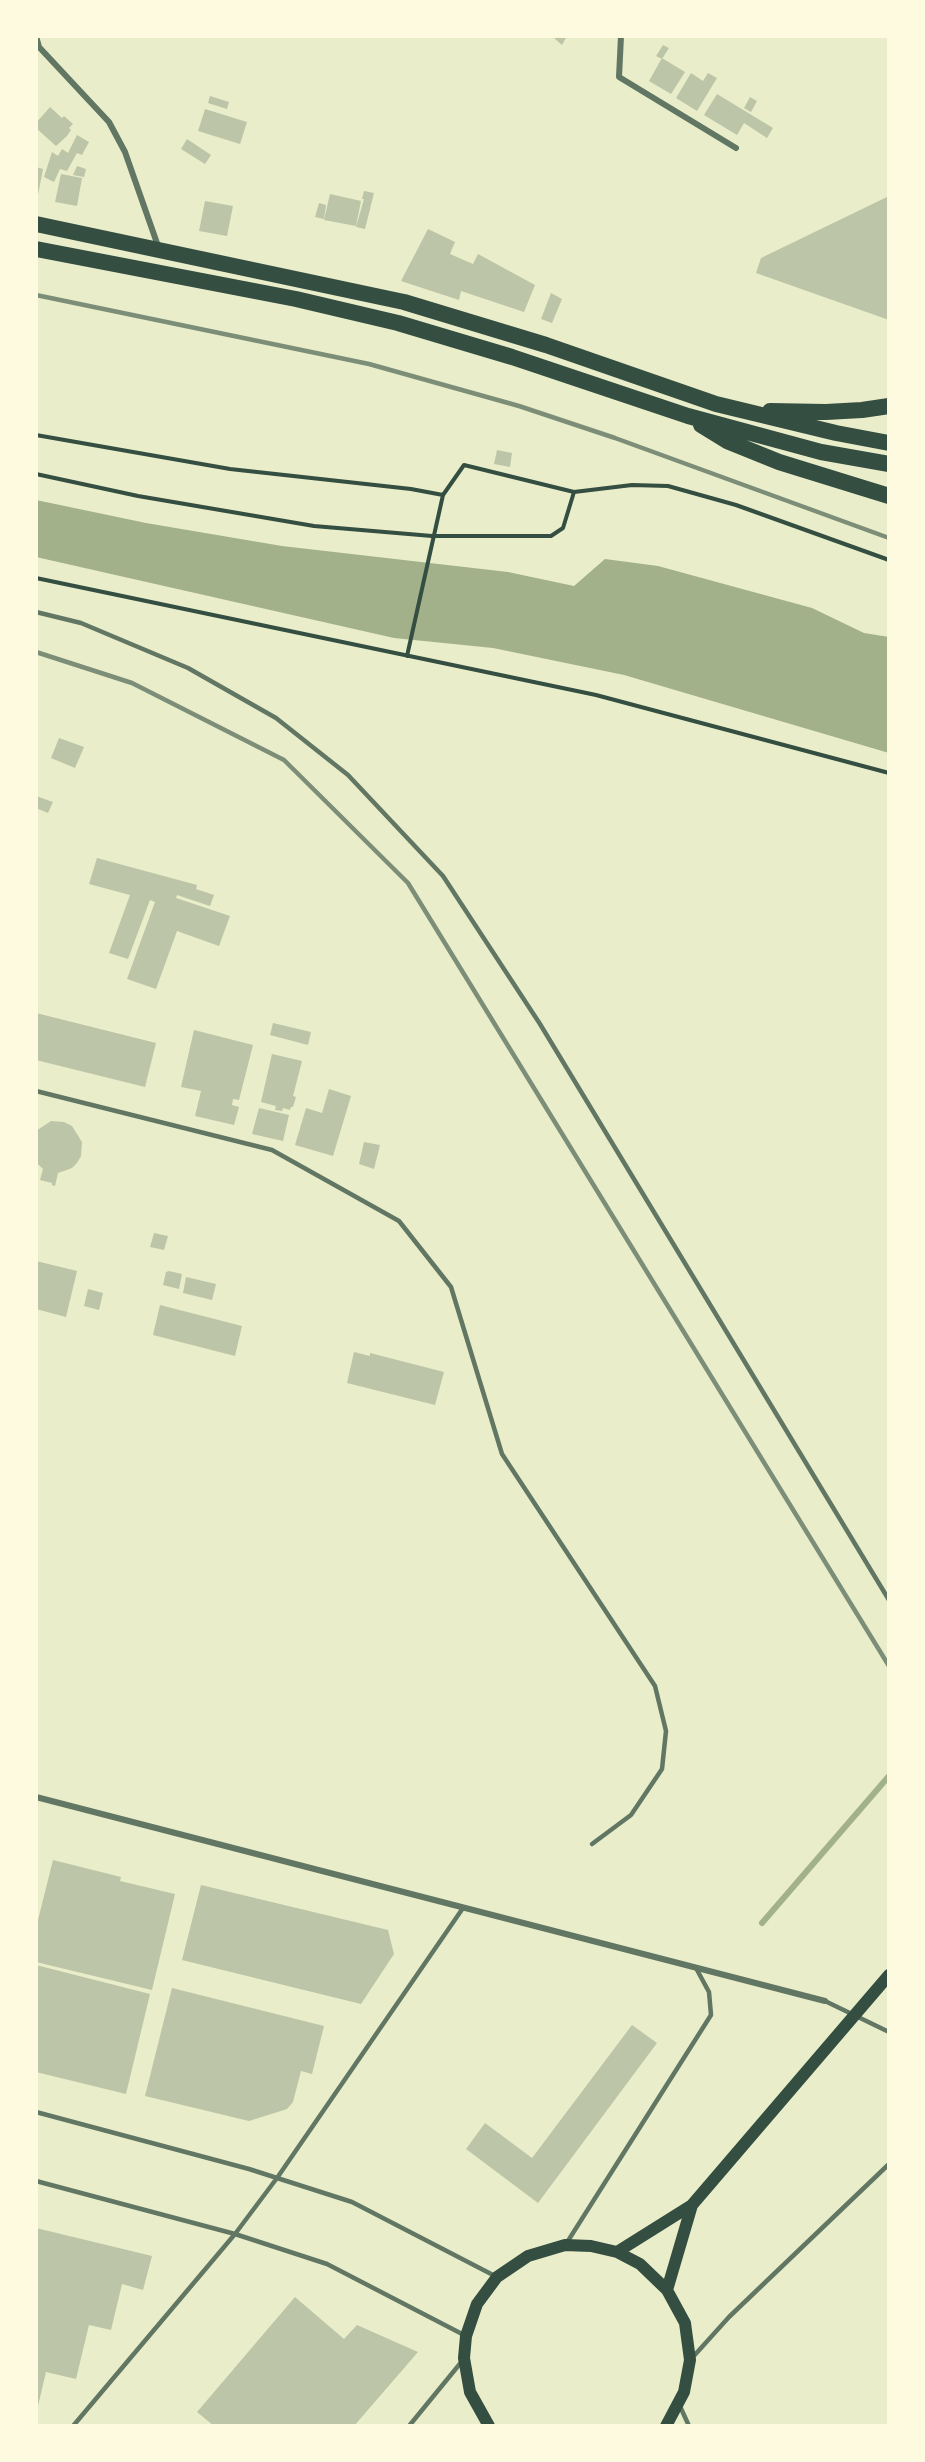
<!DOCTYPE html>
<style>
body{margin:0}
#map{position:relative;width:925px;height:2462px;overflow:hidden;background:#e9edc9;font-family:"Times New Roman",serif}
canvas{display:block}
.frame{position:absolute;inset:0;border:38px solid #fefae0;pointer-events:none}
</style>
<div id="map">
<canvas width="925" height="2462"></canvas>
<div class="frame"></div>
</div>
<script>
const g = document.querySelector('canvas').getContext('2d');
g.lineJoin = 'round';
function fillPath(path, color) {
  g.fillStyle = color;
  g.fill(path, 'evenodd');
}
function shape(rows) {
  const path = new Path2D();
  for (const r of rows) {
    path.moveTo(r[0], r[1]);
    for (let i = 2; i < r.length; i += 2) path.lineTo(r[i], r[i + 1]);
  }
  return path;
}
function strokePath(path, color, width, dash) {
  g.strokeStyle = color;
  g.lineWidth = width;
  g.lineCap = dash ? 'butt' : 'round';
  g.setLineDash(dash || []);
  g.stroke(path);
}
fillPath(shape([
 [36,500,146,523,282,546,508,572,574,586,605,559,658,566,812,608,864,633,889,637,889,753,624,675,493,648,394,638,36,557]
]), '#a3b18a');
strokePath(shape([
 [762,1923,889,1776]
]), '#a3b18a', 6);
fillPath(shape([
 [555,36,567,36,562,45,554,38],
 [663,45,669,48,662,59,656,56],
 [662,58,685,72,671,94,649,81],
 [691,73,703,81,708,73,717,78,697,111,676,98],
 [717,94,773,128,767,138,744,123,737,135,704,115],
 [210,96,229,102,227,109,208,103],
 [750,97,757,101,751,112,744,108],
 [50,107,62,118,64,116,73,124,69,128,71,130,67,136,56,146,36,128,36,123],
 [205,109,247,122,240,144,198,131],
 [77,135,89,142,82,155,77,153,67,171,60,169,54,182,44,177,52,152,58,156,62,149,68,153],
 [187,139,211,155,205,164,181,149],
 [77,166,86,169,84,177,73,175],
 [36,167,43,169,37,200,36,200],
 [61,174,82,178,77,206,55,202],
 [364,191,374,193,365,229,356,227,364,199,362,199],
 [330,194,361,201,356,226,324,220],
 [889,196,889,320,756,273,761,258],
 [205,201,233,206,227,236,199,231],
 [319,203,326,205,324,219,315,217],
 [428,229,455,242,450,254,473,264,478,254,535,285,524,312,461,291,459,300,401,281],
 [551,293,562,299,552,323,541,319],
 [497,450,512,453,510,467,494,464],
 [59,738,84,747,75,768,51,758],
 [36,796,53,802,48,813,36,808],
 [97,858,197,885,196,889,214,895,210,906,177,895,176,898,230,916,219,946,177,931,156,989,127,979,155,902,150,900,128,959,109,953,130,895,89,884],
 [36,1013,156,1043,145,1087,36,1060],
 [273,1023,311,1032,308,1045,270,1035],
 [194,1030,253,1045,239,1100,233,1099,232,1105,239,1107,234,1125,195,1116,201,1091,181,1087],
 [272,1054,302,1061,293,1096,296,1097,293,1107,291,1107,290,1110,283,1108,282,1111,275,1110,276,1106,261,1102],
 [329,1089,351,1096,333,1156,295,1145,306,1108,322,1113],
 [259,1108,289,1115,283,1141,252,1134],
 [51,1121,64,1122,72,1126,82,1142,81,1156,77,1163,72,1168,58,1173,55,1186,52,1185,52,1183,40,1180,43,1169,36,1162,36,1131],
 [364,1142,380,1145,374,1169,359,1164],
 [154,1233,168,1236,164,1250,150,1247],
 [36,1261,77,1271,66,1317,36,1309],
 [169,1271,182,1274,179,1289,163,1285,166,1272],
 [186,1277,216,1284,212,1300,183,1293],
 [88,1289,103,1293,99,1310,84,1306],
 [160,1305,242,1326,235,1356,153,1335],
 [354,1352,370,1356,370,1353,444,1372,435,1405,347,1383],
 [53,1860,121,1877,120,1881,175,1894,152,1990,36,1962,36,1928],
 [201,1885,388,1930,394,1954,361,2004,182,1960],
 [36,1965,150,1994,126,2094,36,2072],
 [172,1988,324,2026,312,2074,301,2071,293,2102,287,2109,249,2121,145,2096],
 [632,2025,657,2043,538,2203,466,2149,485,2123,532,2158],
 [36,2228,152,2256,143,2290,122,2284,111,2330,89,2325,76,2379,46,2372,37,2410],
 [295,2297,344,2339,357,2325,418,2352,354,2426,214,2426,197,2412]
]), '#bcc5a7');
strokePath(shape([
 [36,435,230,469,411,489,443,495,464,465,574,492],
 [36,474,138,496,314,526,432,536,551,536,563,528,574,492,632,485,668,486,736,505,889,560],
 [36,578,596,695,889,773],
 [407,656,443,495]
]), '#344e41', 4);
strokePath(shape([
 [36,612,81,623,188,668,276,718,348,775,443,876,540,1024,889,1600],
 [36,1091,272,1150,399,1221,451,1287,502,1454,655,1686,666,1731,662,1769,631,1815,592,1844],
 [825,2001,889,2032],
 [36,2112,249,2169,352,2202,495,2276],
 [36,2181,235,2234,327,2264,466,2336],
 [566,2244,711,2015,709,1992,696,1968],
 [692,2358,729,2317,889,2164],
 [679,2404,689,2426],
 [73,2426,235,2234,277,2178,463,1908],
 [409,2426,463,2360]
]), '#617663', 4.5);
strokePath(shape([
 [36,36,39,47,109,122,125,152,158,246],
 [621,36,619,77,736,148],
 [36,1797,825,2001]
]), '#617663', 6);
strokePath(shape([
 [617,2252,692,2205,889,1975],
 [667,2290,692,2205],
 [489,2426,470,2392,464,2358,466,2336,477,2304,497,2277,528,2256,565,2245,591,2246,617,2252,640,2264,667,2290,685,2323,690,2360,684,2392,666,2426]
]), '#344e41', 12);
strokePath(shape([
 [36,224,404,302,546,345,716,404,836,433,889,443],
 [36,249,296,299,398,323,512,357,688,416,821,452,889,464],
 [770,411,826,412,862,410,889,406],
 [701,425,727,441,779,462,889,496]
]), '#344e41', 16);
strokePath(shape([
 [36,295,369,364,519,406,615,438,889,538],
 [36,652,132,683,284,760,408,883,889,1666]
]), '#7c8e77', 4.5);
</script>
